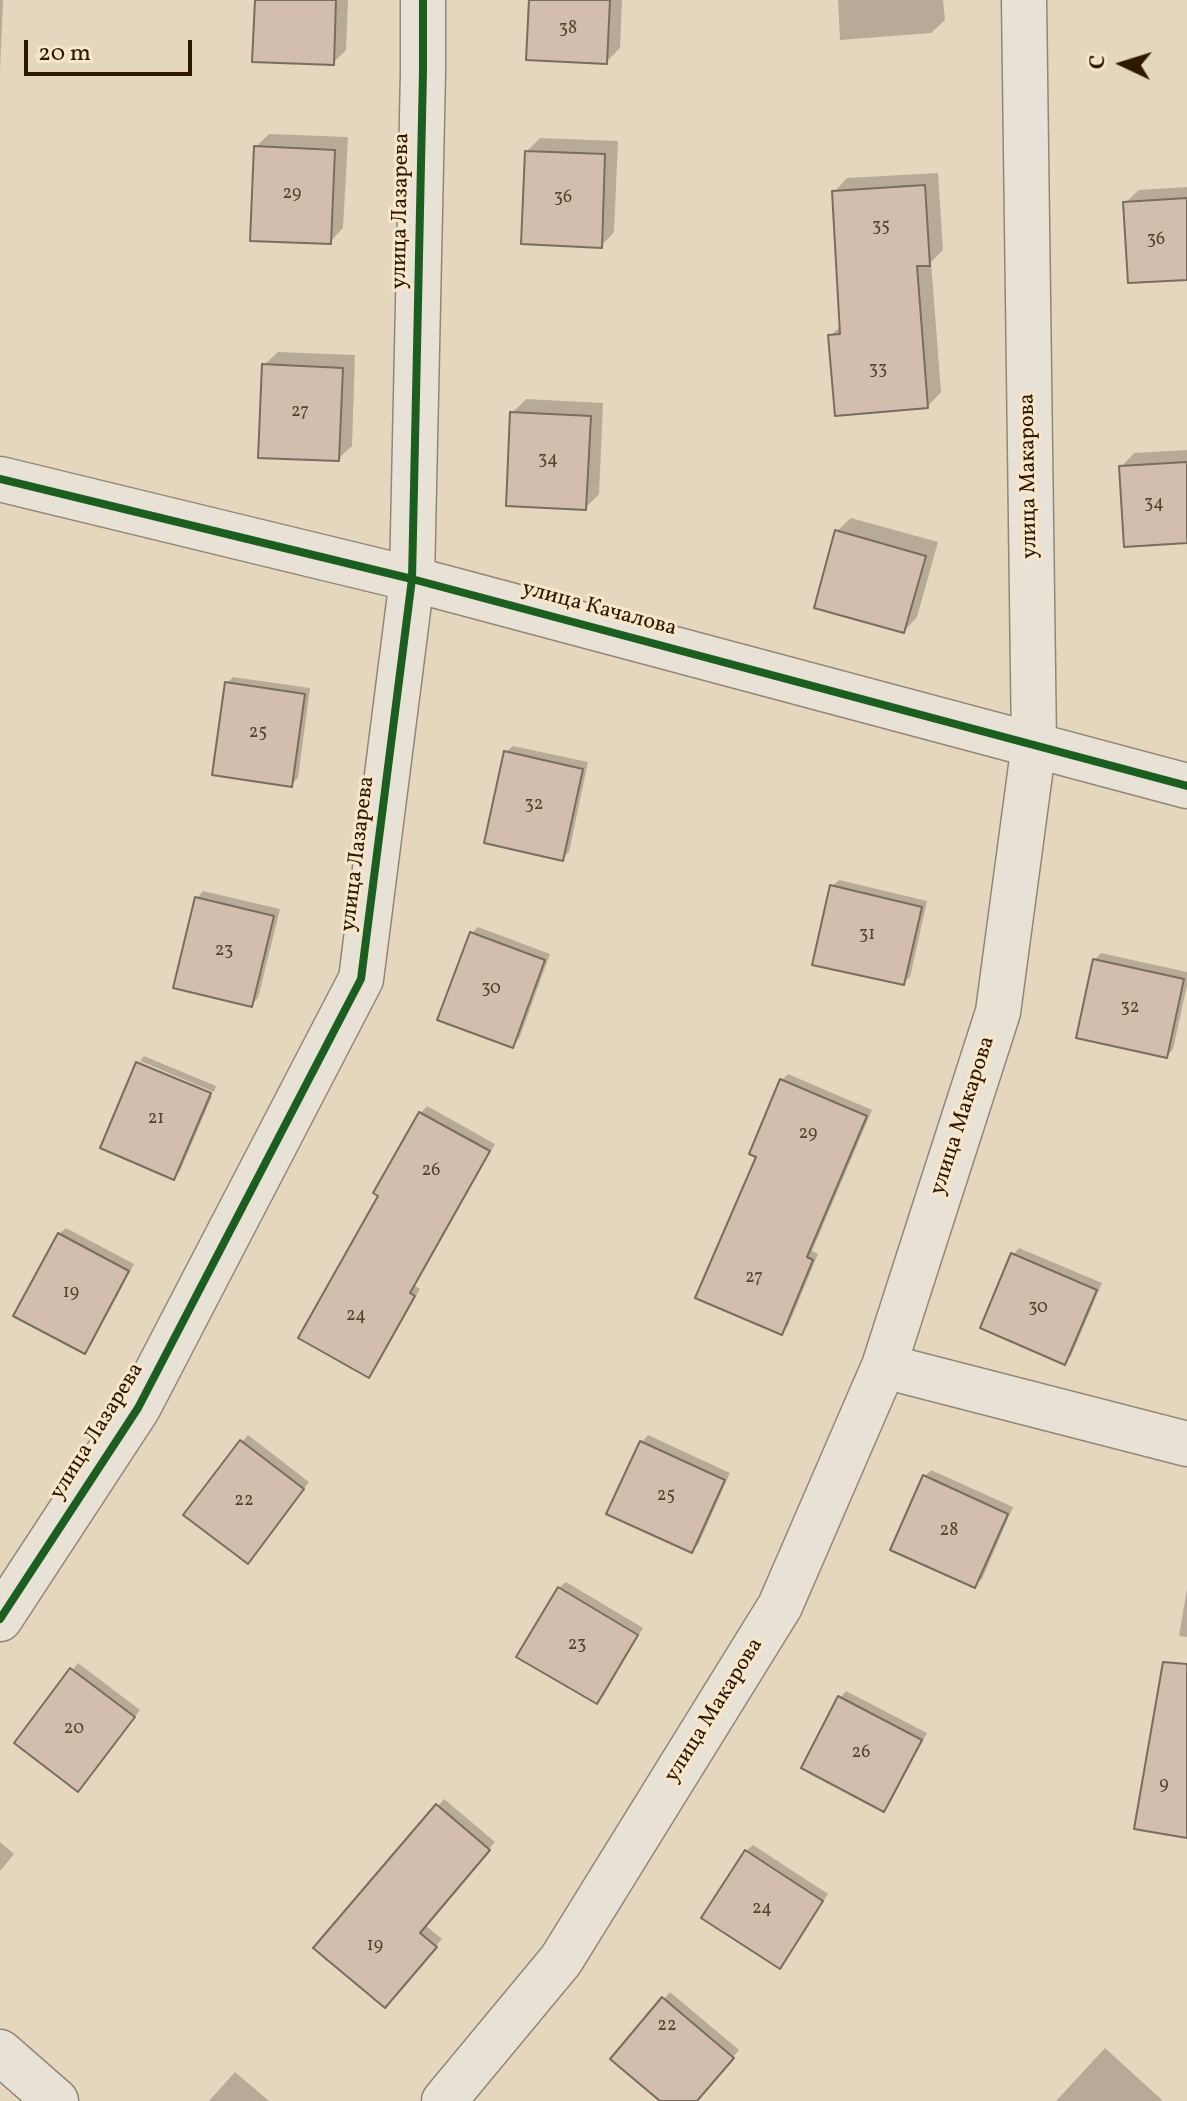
<!DOCTYPE html>
<meta charset="utf-8">
<style>
body{margin:0}
#map{position:relative;width:1187px;height:2101px;overflow:hidden;background:#e5d6be;font-family:Vollkorn,serif}
canvas{display:block}
.north{position:absolute;left:1083px;top:24px;width:80px;height:80px;-webkit-text-stroke:6px #f8e6ca;paint-order:stroke;rotate:274deg;font-size:22px;font-weight:700;line-height:32px;text-align:center;color:#2e1800}
.north::after{content:'';display:block;margin:auto;width:28px;height:36px;background:#2e1800;clip-path:polygon(50% 0,100% 100%,50% 72%,0 100%)}
.scale{position:absolute;left:24px;top:40px;width:168px;height:36px;box-sizing:border-box;border:4px solid #2e1800;border-top:0;padding-left:10px;font-size:24px;line-height:28px;white-space:nowrap;color:#2e1800;-webkit-text-stroke:6px #f8e6ca;paint-order:stroke}
</style>
<div id="map">
<canvas width="1187" height="2101"></canvas>
<div class="north">С</div>
<div class="scale">20 m</div>
</div>
<script>
const g = document.querySelector('canvas').getContext('2d');
g.lineJoin = 'round';
function fillPath(path, color) {
  g.fillStyle = color;
  g.fill(path, 'evenodd');
}
function shape(rows) {
  const path = new Path2D();
  for (const r of rows) {
    path.moveTo(r[0], r[1]);
    for (let i = 2; i < r.length; i += 2) path.lineTo(r[i], r[i + 1]);
  }
  return path;
}
function strokePath(path, color, width, dash) {
  g.strokeStyle = color;
  g.lineWidth = width;
  g.lineCap = dash ? 'butt' : 'round';
  g.setLineDash(dash || []);
  g.stroke(path);
}
function label(font, color, halo, rows, align = 'center') {
  g.font = font + ' Vollkorn,serif';
  g.lineWidth = 6;
  g.setLineDash([]);
  g.textBaseline = 'middle';
  g.strokeStyle = halo;
  g.fillStyle = color;
  for (const [text, x, y, turn = 0] of rows) {
    g.save();
    g.translate(x, y);
    g.rotate((+turn || 0) * Math.PI / 180);
    g.textAlign = isNaN(turn) ? turn : align;
    if (halo) g.strokeText(text, 0, 0);
    g.fillText(text, 0, 0);
    g.restore();
  }
}
fillPath(shape([
 [0,0,3,0,0,71],
 [257,0,348,0,346,50,333,63],
 [531,0,622,0,620,48,606,62],
 [838,0,943,0,945,20,931,33,840,40],
 [269,134,348,137,343,228,330,242,256,147],
 [540,138,618,141,614,232,601,246,527,151],
 [938,173,943,250,931,262,941,392,928,406,830,336,842,325,834,192,847,178],
 [1187,187,1187,278,1125,203,1139,190],
 [278,352,355,355,352,446,338,459,264,365],
 [526,399,603,403,599,494,585,508,512,413],
 [1187,450,1187,539,1121,467,1134,453],
 [851,518,938,542,917,617,904,631,837,531],
 [233,677,310,688,298,778,291,784,227,683],
 [513,746,588,762,569,852,563,858,506,752],
 [839,880,927,901,910,977,903,983,832,886],
 [203,891,280,909,258,998,251,1005,197,898],
 [478,927,550,954,519,1039,512,1046,472,933],
 [1101,953,1187,972,1187,985,1173,1049,1167,1056,1094,960],
 [144,1056,216,1086,214,1092,140,1061],
 [138,1063,138,1064,212,1096,180,1171,174,1177,103,1147],
 [788,1074,872,1110,812,1251,818,1254,788,1326,781,1332,759,1156,782,1080],
 [427,1106,495,1144,415,1286,420,1289,375,1369,368,1376,381,1195,376,1192,421,1113],
 [66,1228,134,1264,91,1345,85,1351,59,1234],
 [1019,1248,1102,1283,1071,1356,1065,1362,1013,1255],
 [248,1435,309,1482,254,1555,242,1442],
 [648,1435,730,1473,698,1545,691,1551,609,1513,642,1442],
 [931,1470,1013,1507,982,1579,975,1585,925,1476],
 [566,1582,643,1628,604,1695,597,1702,559,1588],
 [1187,1589,1187,1637,1179,1636],
 [78,1663,140,1710,84,1783,16,1742],
 [846,1691,927,1733,890,1803,883,1809,840,1698],
 [444,1799,495,1842,425,1925,442,1939,391,1999,438,1806],
 [0,1842,14,1854,0,1871],
 [753,1845,828,1894,786,1960,780,1966,746,1851],
 [670,1992,739,2050,696,2101,663,2101,613,2058],
 [1105,2048,1162,2100,1161,2101,1056,2101],
 [235,2072,269,2101,209,2101]
]), '#0003');
const building = shape([
 [255,0,336,0,334,65,252,62,255,0],
 [529,0,610,0,607,64,526,60,529,0],
 [254,146,335,150,331,244,250,241,254,146],
 [525,151,605,154,602,248,521,244,525,151],
 [925,185,930,266,917,266,928,408,835,416,828,335,840,334,832,191,925,185],
 [1187,198,1187,280,1128,283,1123,202,1187,198],
 [262,364,343,368,339,461,258,458,262,364],
 [510,412,591,416,586,510,506,506,510,412],
 [1187,462,1187,543,1124,547,1119,466,1187,462],
 [835,530,926,556,904,633,814,608,835,530],
 [225,682,305,694,292,787,212,775,225,682],
 [504,751,583,769,563,861,484,843,504,751],
 [830,885,922,907,904,985,812,965,830,885],
 [195,897,274,916,252,1007,173,988,195,897],
 [470,932,545,960,513,1048,437,1020,470,932],
 [1093,959,1184,979,1167,1058,1076,1038,1093,959],
 [136,1062,211,1093,174,1180,100,1148,136,1062],
 [780,1079,867,1116,807,1257,813,1260,782,1335,695,1298,756,1157,749,1154,780,1079],
 [419,1112,490,1151,410,1293,415,1296,369,1378,298,1338,378,1196,373,1193,419,1112],
 [58,1233,129,1271,85,1354,13,1316,58,1233],
 [1011,1253,1097,1290,1065,1365,980,1328,1011,1253],
 [240,1440,304,1489,248,1564,183,1515,240,1440],
 [640,1441,725,1480,692,1553,606,1514,640,1441],
 [923,1475,1008,1514,975,1588,890,1550,923,1475],
 [558,1587,638,1635,597,1704,516,1657,558,1587],
 [1163,1662,1187,1664,1187,1838,1134,1829,1163,1662],
 [70,1668,135,1717,78,1792,14,1743,70,1668],
 [838,1696,922,1740,884,1812,801,1768,838,1696],
 [436,1804,490,1850,420,1933,437,1947,385,2008,313,1948,436,1804],
 [745,1850,823,1901,780,1969,701,1918,745,1850],
 [662,1997,734,2058,697,2101,660,2101,610,2059,662,1997]
]);
fillPath(building, '#d3bead');
strokePath(building, '#786d5e', 2);
const minor = shape([
 [0,479,412,579,1187,786],
 [884,1366,1187,1444],
 [0,1619,138,1408,361,979,412,579,423,72,423,0],
 [0,2052,56,2101],
 [444,2101,561,1960,780,1606,884,1366,998,1012,1034,744,1024,0]
]);
strokePath(minor, '#928777', 47);
strokePath(minor, '#e8e1d5', 44);
strokePath(shape([
 [0,479,412,579,1187,786],
 [0,1619,138,1408,361,979,412,579,423,72,423,0]
]), '#1b5e20', 8);
label('18px', '#57422b', null, [
 ["38",568,30],
 ["29",292,195],
 ["36",563,199],
 ["35",881,228],
 ["36",1156,241],
 ["33",878,371],
 ["27",300,413],
 ["34",548,461],
 ["34",1154,505],
 ["25",258,734],
 ["32",534,806],
 ["31",867,936],
 ["23",224,952],
 ["30",491,990],
 ["32",1130,1009],
 ["21",156,1120],
 ["29",808,1135],
 ["26",431,1172],
 ["27",754,1279],
 ["19",71,1294],
 ["30",1038,1309],
 ["24",356,1317],
 ["25",666,1497],
 ["22",244,1502],
 ["28",949,1532],
 ["23",577,1646],
 ["20",74,1730],
 ["26",861,1754],
 ["9",1164,1786],
 ["24",762,1910],
 ["19",375,1947],
 ["22",667,2027]
]);
label('22px', '#2e1800', '#f8e6ca', [
 ["улица Лазарева",402,211,-89],
 ["улица Макарова",1030,476,-91],
 ["улица Качалова",599,610,15],
 ["улица Лазарева",359,854,-83],
 ["улица Макарова",964,1116,-72],
 ["улица Лазарева",98,1432,-58],
 ["улица Макарова",715,1711,-58]
]);
</script>
